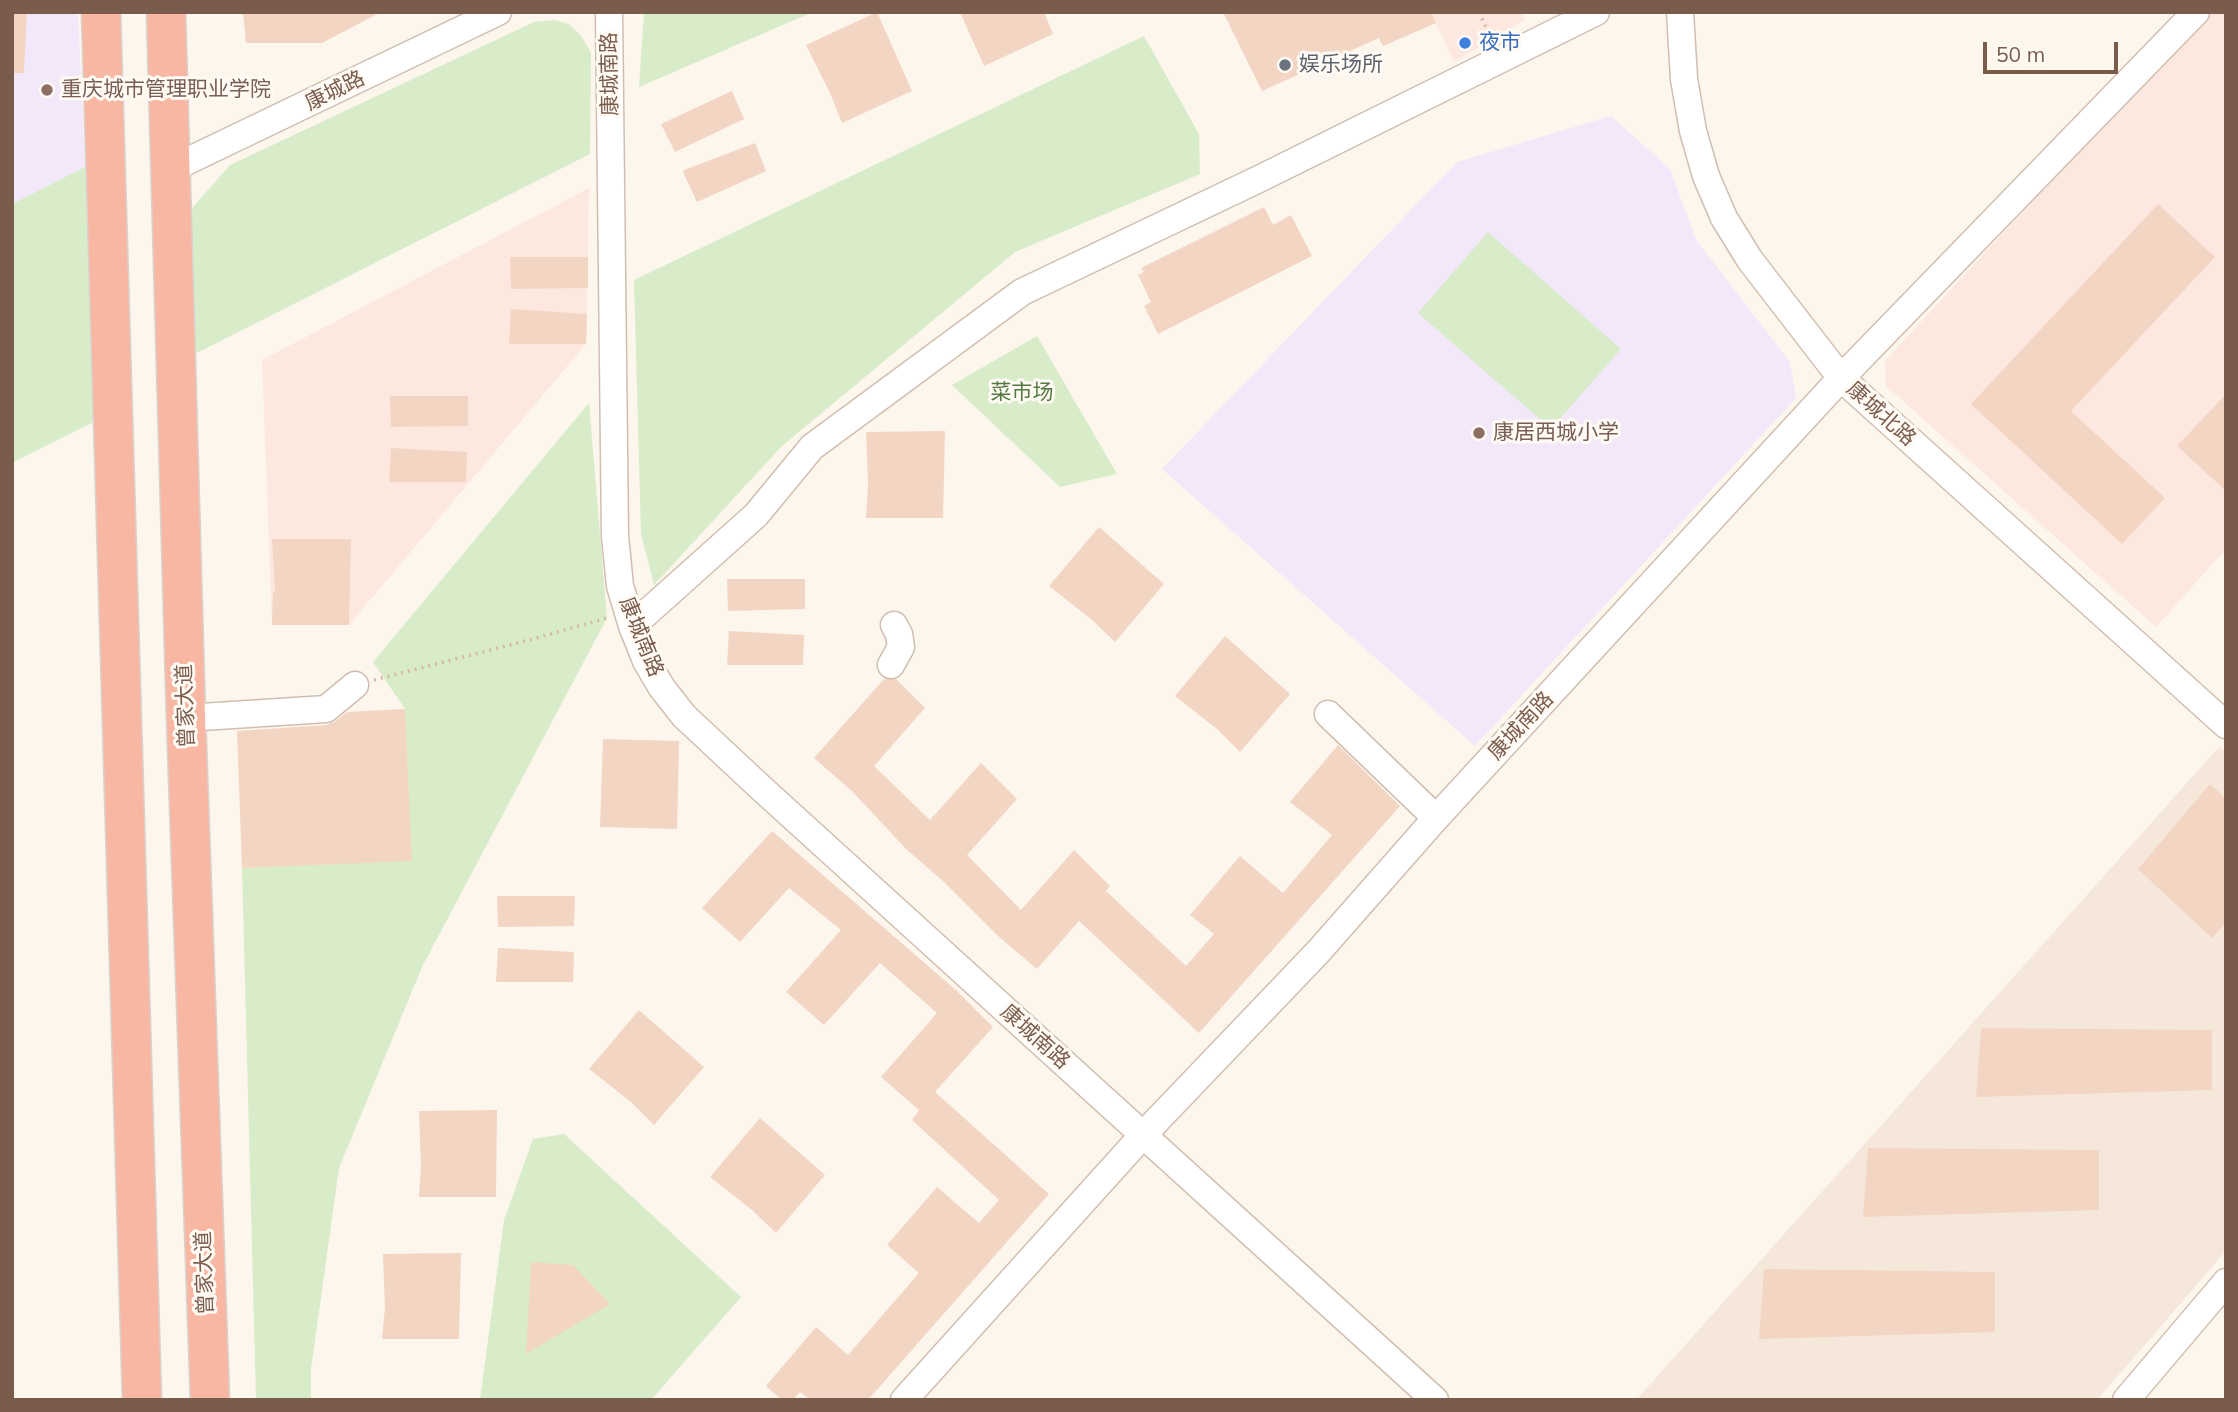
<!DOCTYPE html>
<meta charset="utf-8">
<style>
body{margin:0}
#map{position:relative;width:2238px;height:1412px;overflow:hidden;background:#fdf6ec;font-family:Mulish,sans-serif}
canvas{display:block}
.frame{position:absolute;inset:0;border:14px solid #7a5c4d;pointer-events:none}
.scale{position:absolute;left:1983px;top:42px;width:135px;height:32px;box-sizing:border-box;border:4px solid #7a5c4d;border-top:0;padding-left:9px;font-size:21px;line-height:24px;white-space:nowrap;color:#7a5c4d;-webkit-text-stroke:5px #fffaf3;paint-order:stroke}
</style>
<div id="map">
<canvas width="2238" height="1412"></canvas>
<div class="frame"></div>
<div class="scale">50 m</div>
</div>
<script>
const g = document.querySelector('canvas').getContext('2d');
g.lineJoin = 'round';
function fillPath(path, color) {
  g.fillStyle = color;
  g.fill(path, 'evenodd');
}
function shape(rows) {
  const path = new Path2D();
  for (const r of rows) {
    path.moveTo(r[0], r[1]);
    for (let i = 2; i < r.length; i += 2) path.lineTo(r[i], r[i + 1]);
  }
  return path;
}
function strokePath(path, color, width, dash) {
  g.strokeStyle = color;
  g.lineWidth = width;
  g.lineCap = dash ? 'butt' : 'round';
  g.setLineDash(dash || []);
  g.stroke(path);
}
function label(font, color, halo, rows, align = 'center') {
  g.font = font + ' Mulish,"Noto Sans SC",sans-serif';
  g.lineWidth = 6;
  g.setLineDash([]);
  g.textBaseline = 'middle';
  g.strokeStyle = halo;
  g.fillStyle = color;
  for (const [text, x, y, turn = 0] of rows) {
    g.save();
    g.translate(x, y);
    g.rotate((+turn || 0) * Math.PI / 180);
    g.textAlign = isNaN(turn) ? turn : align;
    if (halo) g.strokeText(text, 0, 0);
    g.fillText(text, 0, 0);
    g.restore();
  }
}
fillPath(shape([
 [2219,747,2226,752,2226,1251,2097,1400,1636,1400]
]), '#f5e8da');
fillPath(shape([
 [1431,12,1521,12,1525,20,1454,62],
 [2207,12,2226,12,2226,549,2156,627,1886,386,1885,361],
 [589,188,586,344,349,625,272,625,262,360]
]), '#fde8e0');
fillPath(shape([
 [12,12,78,12,85,167,12,204],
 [1611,116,1670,169,1696,240,1790,362,1796,398,1475,746,1162,469,1457,162]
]), '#f3e8fa');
fillPath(shape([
 [644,12,813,12,639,87],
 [555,20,569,24,582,37,591,53,590,154,191,356,186,215,230,165,534,22],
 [1144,36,1199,134,1200,174,1015,252,782,446,654,585,641,534,634,280],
 [85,167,94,422,12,463,12,204],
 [1488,232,1621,349,1551,429,1418,313],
 [1037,336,1117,474,1060,487,952,385],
 [589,403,607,618,422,967,339,1168,311,1369,311,1400,256,1400,242,868,411,860,405,709,373,662],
 [564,1134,741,1297,651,1400,480,1400,504,1220,533,1139]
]), '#d8ecc9');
fillPath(shape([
 [12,12,27,12,24,73,12,73],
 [243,12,381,12,322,43,246,43],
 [877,12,912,91,842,123,830,93,806,45],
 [960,12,1044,12,1053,34,984,66],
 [1223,12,1431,12,1436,23,1383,46,1379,38,1262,91],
 [732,91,744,119,675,152,661,124],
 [755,143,766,171,697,202,683,172,684,170],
 [2158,204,2215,257,2071,411,2165,498,2122,544,1971,404],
 [1264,207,1273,225,1291,215,1312,256,1158,334,1144,306,1151,302,1138,275,1144,272,1141,268],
 [510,257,588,257,588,288,511,289],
 [511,309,587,314,586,344,509,344],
 [2226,394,2226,491,2177,446],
 [390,396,468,396,468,426,391,427],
 [945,431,943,518,866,518,868,485,866,432],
 [391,448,467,452,466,482,389,482],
 [1099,527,1164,584,1115,642,1091,619,1049,586],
 [272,539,351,539,349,625,272,625,273,592,275,592],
 [727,579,805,579,805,609,728,611],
 [729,631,804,635,803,665,727,665],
 [1225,636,1290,694,1240,752,1217,729,1175,696],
 [884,679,896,679,925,708,874,766,930,820,981,763,1017,799,967,855,1021,910,1074,850,1110,886,1106,891,1186,966,1214,934,1190,915,1240,856,1283,893,1332,835,1290,802,1338,745,1400,806,1199,1033,1079,921,1037,969,998,936,944,882,906,849,852,791,814,758],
 [405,709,412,861,242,868,237,731,327,725,336,721,347,712],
 [603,739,679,741,677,829,600,827],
 [2210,784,2226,799,2226,922,2212,938,2138,869],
 [772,831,957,991,993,1027,935,1092,1049,1194,868,1400,810,1400,800,1392,793,1400,782,1400,766,1386,816,1327,848,1355,919,1273,887,1245,937,1187,979,1223,999,1200,912,1120,919,1110,881,1077,937,1013,880,963,824,1025,786,992,841,930,789,888,740,942,702,908],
 [497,896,575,896,574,926,498,927],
 [498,948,574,952,573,982,496,982],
 [639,1010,704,1067,654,1125,631,1102,589,1069],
 [1981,1028,2212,1030,2212,1090,1976,1097],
 [497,1110,496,1197,419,1197,421,1164,419,1111],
 [760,1118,825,1175,776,1233,752,1210,710,1177],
 [1868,1148,2099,1150,2099,1210,1863,1217],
 [461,1253,459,1339,382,1339,385,1307,383,1254],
 [531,1262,573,1265,610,1304,526,1354],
 [1764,1269,1995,1272,1995,1332,1759,1339]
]), '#f3d5c3');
const minor = shape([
 [609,12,615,536,620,586,632,626,646,661,662,688,684,716,760,787,1435,1400],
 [1680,12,1684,79,1693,131,1706,176,1724,218,1750,260,1841,378,2226,725],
 [171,169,498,12],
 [632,626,756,515,812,447,1022,292,1259,179,1596,12],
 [891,665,901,647,899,634,894,625],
 [1328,714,1436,818],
 [186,718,326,709,355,685],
 [904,1400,1143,1135,1318,952,1436,818,1841,378,2196,12],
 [2126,1400,2226,1282]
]);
const highway = shape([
 [101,12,142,1400],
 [166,12,186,718,210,1400]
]);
strokePath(minor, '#d1beb0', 29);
strokePath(highway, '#dad1cd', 41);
strokePath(shape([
 [1479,12,1493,42],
 [374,680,533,639,607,618]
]), '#d9b8a5', 3.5, [2, 5]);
strokePath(minor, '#fff', 26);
strokePath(highway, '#f7b7a3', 38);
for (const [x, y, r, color] of [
 [1465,43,7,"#3f7fe0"],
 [1285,65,7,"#6b7280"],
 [47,90,7,"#8d6e63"],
 [1479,433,7,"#8d6e63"]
]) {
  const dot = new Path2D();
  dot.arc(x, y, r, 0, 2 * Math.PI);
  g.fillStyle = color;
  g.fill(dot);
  strokePath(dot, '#fffaf3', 2.5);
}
label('21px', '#366cbe', '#fffaf3', [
 ["夜市",1479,43]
], 'left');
label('21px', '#5b616d', '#fffaf3', [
 ["娱乐场所",1299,65]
], 'left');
label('21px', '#7a5c4d', '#fffaf3', [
 ["康城南路",610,74,-91],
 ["康城路",335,91,-26],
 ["康城北路",1881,414,42],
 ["康城南路",641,637,68],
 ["曾家大道",186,706,-92],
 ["康城南路",1521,726,-47],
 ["康城南路",1035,1037,42],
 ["曾家大道",205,1273,-92]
]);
label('21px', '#785e54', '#fffaf3', [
 ["重庆城市管理职业学院",61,90],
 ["康居西城小学",1493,433]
], 'left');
label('21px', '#537a41', '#fffaf3', [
 ["菜市场",1022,393]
]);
</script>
